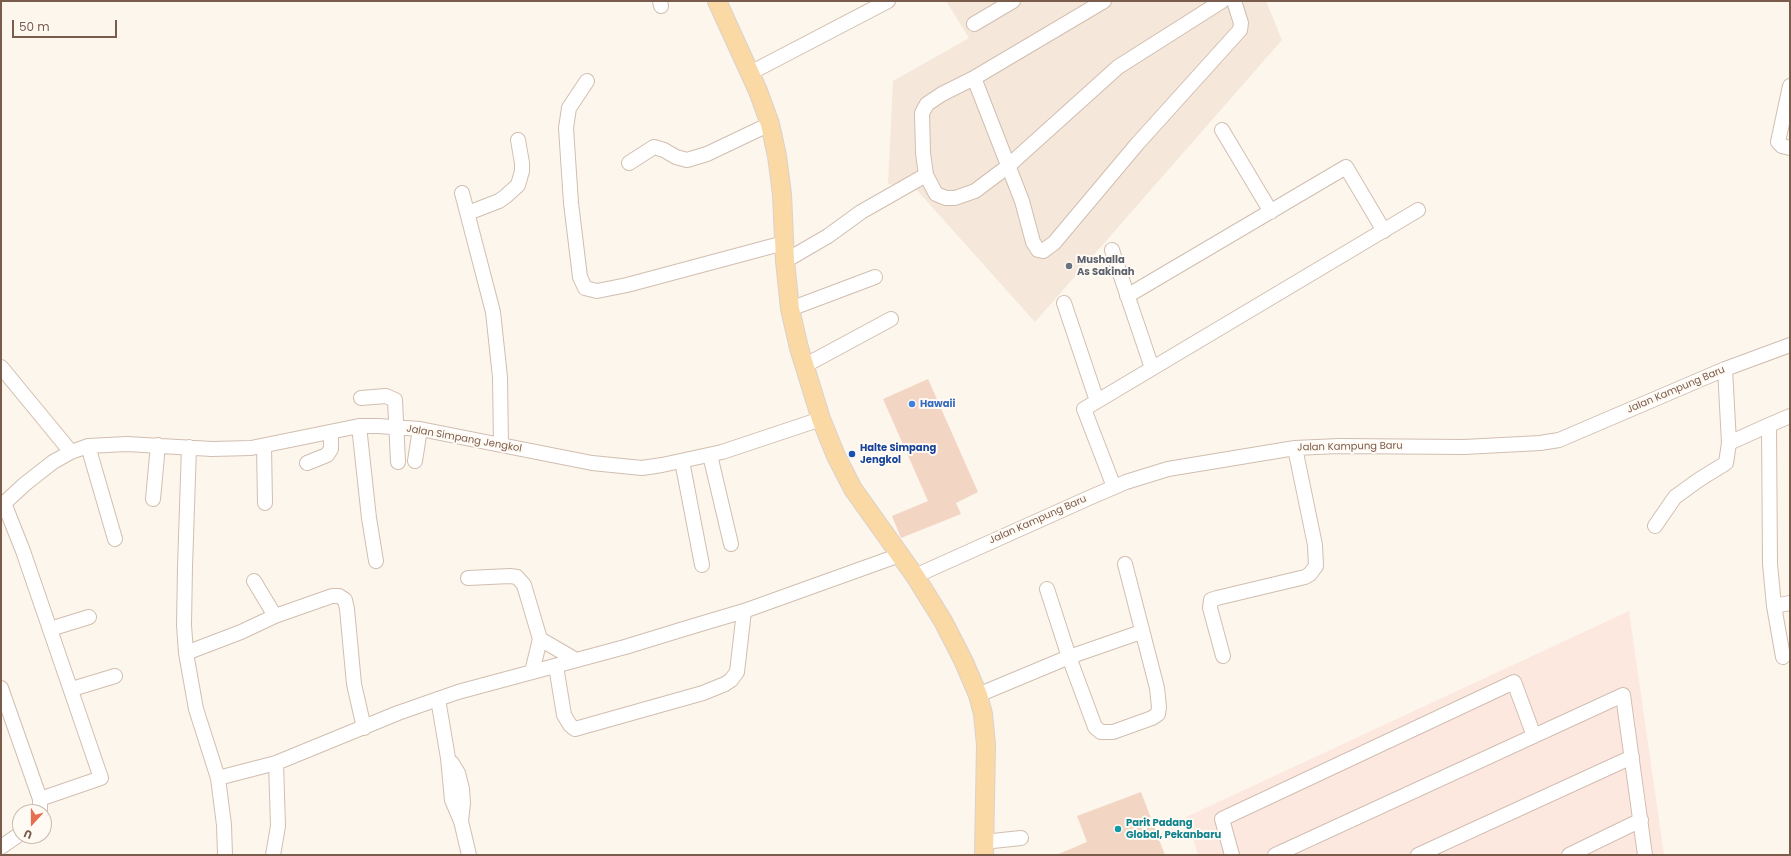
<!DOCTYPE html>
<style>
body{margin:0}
#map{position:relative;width:1791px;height:856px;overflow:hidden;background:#fdf6ec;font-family:Poppins,sans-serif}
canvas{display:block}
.frame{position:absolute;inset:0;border:2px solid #7a5c4d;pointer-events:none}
.north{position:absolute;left:12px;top:804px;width:40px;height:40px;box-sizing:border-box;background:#fffaf3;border:1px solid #cabbb1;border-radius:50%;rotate:201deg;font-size:11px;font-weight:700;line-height:16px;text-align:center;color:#7a5c4d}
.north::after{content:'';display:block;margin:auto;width:14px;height:18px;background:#e76f51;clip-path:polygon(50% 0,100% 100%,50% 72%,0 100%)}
.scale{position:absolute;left:12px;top:20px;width:105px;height:18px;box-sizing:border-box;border:2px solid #7a5c4d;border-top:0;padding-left:5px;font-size:12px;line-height:14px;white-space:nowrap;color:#7a5c4d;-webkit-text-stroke:3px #fffaf3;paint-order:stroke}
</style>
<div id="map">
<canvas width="1791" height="856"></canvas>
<div class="frame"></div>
<div class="north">U</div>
<div class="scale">50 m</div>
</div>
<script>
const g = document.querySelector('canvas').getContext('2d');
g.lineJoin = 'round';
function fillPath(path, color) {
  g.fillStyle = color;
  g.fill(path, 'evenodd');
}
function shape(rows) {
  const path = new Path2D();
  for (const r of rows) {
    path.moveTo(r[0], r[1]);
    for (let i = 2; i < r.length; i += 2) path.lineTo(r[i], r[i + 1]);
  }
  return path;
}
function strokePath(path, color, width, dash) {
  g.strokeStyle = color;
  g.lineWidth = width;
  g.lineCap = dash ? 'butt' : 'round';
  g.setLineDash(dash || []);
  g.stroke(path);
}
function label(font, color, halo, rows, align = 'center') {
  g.font = font + ' Poppins,sans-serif';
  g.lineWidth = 4;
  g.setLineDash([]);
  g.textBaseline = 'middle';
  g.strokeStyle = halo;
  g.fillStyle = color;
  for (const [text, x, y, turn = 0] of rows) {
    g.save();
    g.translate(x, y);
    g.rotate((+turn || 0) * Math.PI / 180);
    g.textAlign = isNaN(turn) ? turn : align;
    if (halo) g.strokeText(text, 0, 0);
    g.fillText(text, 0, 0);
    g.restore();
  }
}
fillPath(shape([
 [946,1,1266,1,1282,40,1035,322,915,188,888,184,893,81,969,38]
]), '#f5e8da');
fillPath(shape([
 [1629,611,1664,855,1198,855,1186,817]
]), '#fde8e0');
fillPath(shape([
 [928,379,978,492,956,503,961,514,901,538,892,516,928,501,883,399],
 [1141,792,1165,855,1056,855,1087,842,1077,816]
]), '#f3d5c3');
const minor = shape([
 [660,1,661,6],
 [1104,1,974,78,942,94,927,104,922,113,923,153,926,175,936,194,946,198,955,198,975,191,1007,167,1118,67,1222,1],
 [974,24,1013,1],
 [750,73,888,1],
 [974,78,1022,201,1033,242,1038,250,1043,251,1054,243,1138,143,1240,30,1241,23,1234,1],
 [587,81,569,108,566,128,571,203,580,277,585,288,597,291,627,285,784,243],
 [1790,86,1778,142,1782,146,1790,148],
 [1222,130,1271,212],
 [629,163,654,147,664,150,676,157,687,160,707,154,770,124],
 [462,193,493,312,500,377,501,445],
 [468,213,499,201,506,196,518,185,522,171,522,163,518,140],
 [1112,250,1152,368],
 [785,261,828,236,861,212,926,175],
 [1127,296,1346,167,1384,231],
 [1064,303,1097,401],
 [790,309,875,277],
 [804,366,891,319],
 [1,367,71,452],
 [361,398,386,396,395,400,398,462],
 [1790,416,1769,425,1770,564,1774,606,1790,603],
 [359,426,369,518,376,561],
 [1729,443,1769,425],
 [88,446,115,539],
 [264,446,265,503],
 [189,447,185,567,184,625,186,653,196,709,218,778,224,825,225,855],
 [710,455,731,544],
 [415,461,420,429],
 [682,461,702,565],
 [307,463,327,455,331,449,331,432],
 [1114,487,1084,409,1418,210],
 [153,499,158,445],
 [1,506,25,484,53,462,71,452,88,446,127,444,212,449,251,448,359,426,378,426,420,429,592,463,642,468,662,465,722,452,821,419],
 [1655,526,1675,497,1700,479,1726,463,1729,443,1725,369],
 [915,576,1091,497,1126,482,1168,469,1295,448,1339,446,1464,447,1540,443,1559,440,1725,369,1790,345],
 [468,578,510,576,517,577,524,585,540,639,576,660],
 [254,581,275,616],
 [1047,589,1069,657,1095,727,1101,732,1113,732,1152,718,1158,714,1159,707,1157,688,1125,564],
 [1774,606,1783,657],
 [50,629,89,617],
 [186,653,241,632,275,616,332,596,339,596,345,600,347,609,354,684,364,728],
 [1223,656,1210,608,1211,600,1217,598,1305,577,1310,574,1316,566,1315,545,1295,448],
 [556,666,564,715,570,725,575,729,703,693,725,684,731,680,737,672,744,611],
 [532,672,540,639],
 [1,688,40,799,101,778,23,551,4,503],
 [72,689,115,676],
 [978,695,1069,657,1141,632],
 [438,699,448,758,452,800,461,821,469,855],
 [452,763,458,773,462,789,463,803,461,821],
 [218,778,276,763,398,713,458,692,625,647,687,628,744,611,900,555],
 [40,812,40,799],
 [983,842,1021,838],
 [1,847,20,834],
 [273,855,278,826,276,763],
 [1232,855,1222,819,1514,682,1534,736],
 [1275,855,1623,695,1645,855],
 [1418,855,1632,757],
 [1569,855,1641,820]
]);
const major = shape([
 [717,1,758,91,770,124,777,156,782,194,785,261,790,309,799,348,821,419,836,456,853,489,915,576,943,621,964,662,978,695,983,714,986,745,984,855]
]);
strokePath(minor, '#d1beb0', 16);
strokePath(major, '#dad1cd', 20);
strokePath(minor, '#fff', 14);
strokePath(major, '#fbd9a5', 18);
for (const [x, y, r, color] of [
 [1069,266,4,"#6b7280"],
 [912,404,4,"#3f7fe0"],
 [852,454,4,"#1a4fb4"],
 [1118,829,4,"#0f9aa8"]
]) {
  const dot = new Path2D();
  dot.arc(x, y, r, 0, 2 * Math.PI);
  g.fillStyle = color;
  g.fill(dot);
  strokePath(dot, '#fffaf3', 1.5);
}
label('bold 10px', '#5b616d', '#fffaf3', [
 ["Mushalla",1077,260],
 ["As Sakinah",1077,272]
], 'left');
label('10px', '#7a5c4d', '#fffaf3', [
 ["Jalan Kampung Baru",1676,390,-23],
 ["Jalan Simpang Jengkol",464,439,10],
 ["Jalan Kampung Baru",1350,447,-1],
 ["Jalan Kampung Baru",1038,520,-24]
]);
label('bold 10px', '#366cbe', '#fffaf3', [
 ["Hawaii",920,404]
], 'left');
label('bold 10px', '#164399', '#fffaf3', [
 ["Halte Simpang",860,448],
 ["Jengkol",860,460]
], 'left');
label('bold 10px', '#0d838f', '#fffaf3', [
 ["Parit Padang",1126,823],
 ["Global, Pekanbaru",1126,835]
], 'left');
</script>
